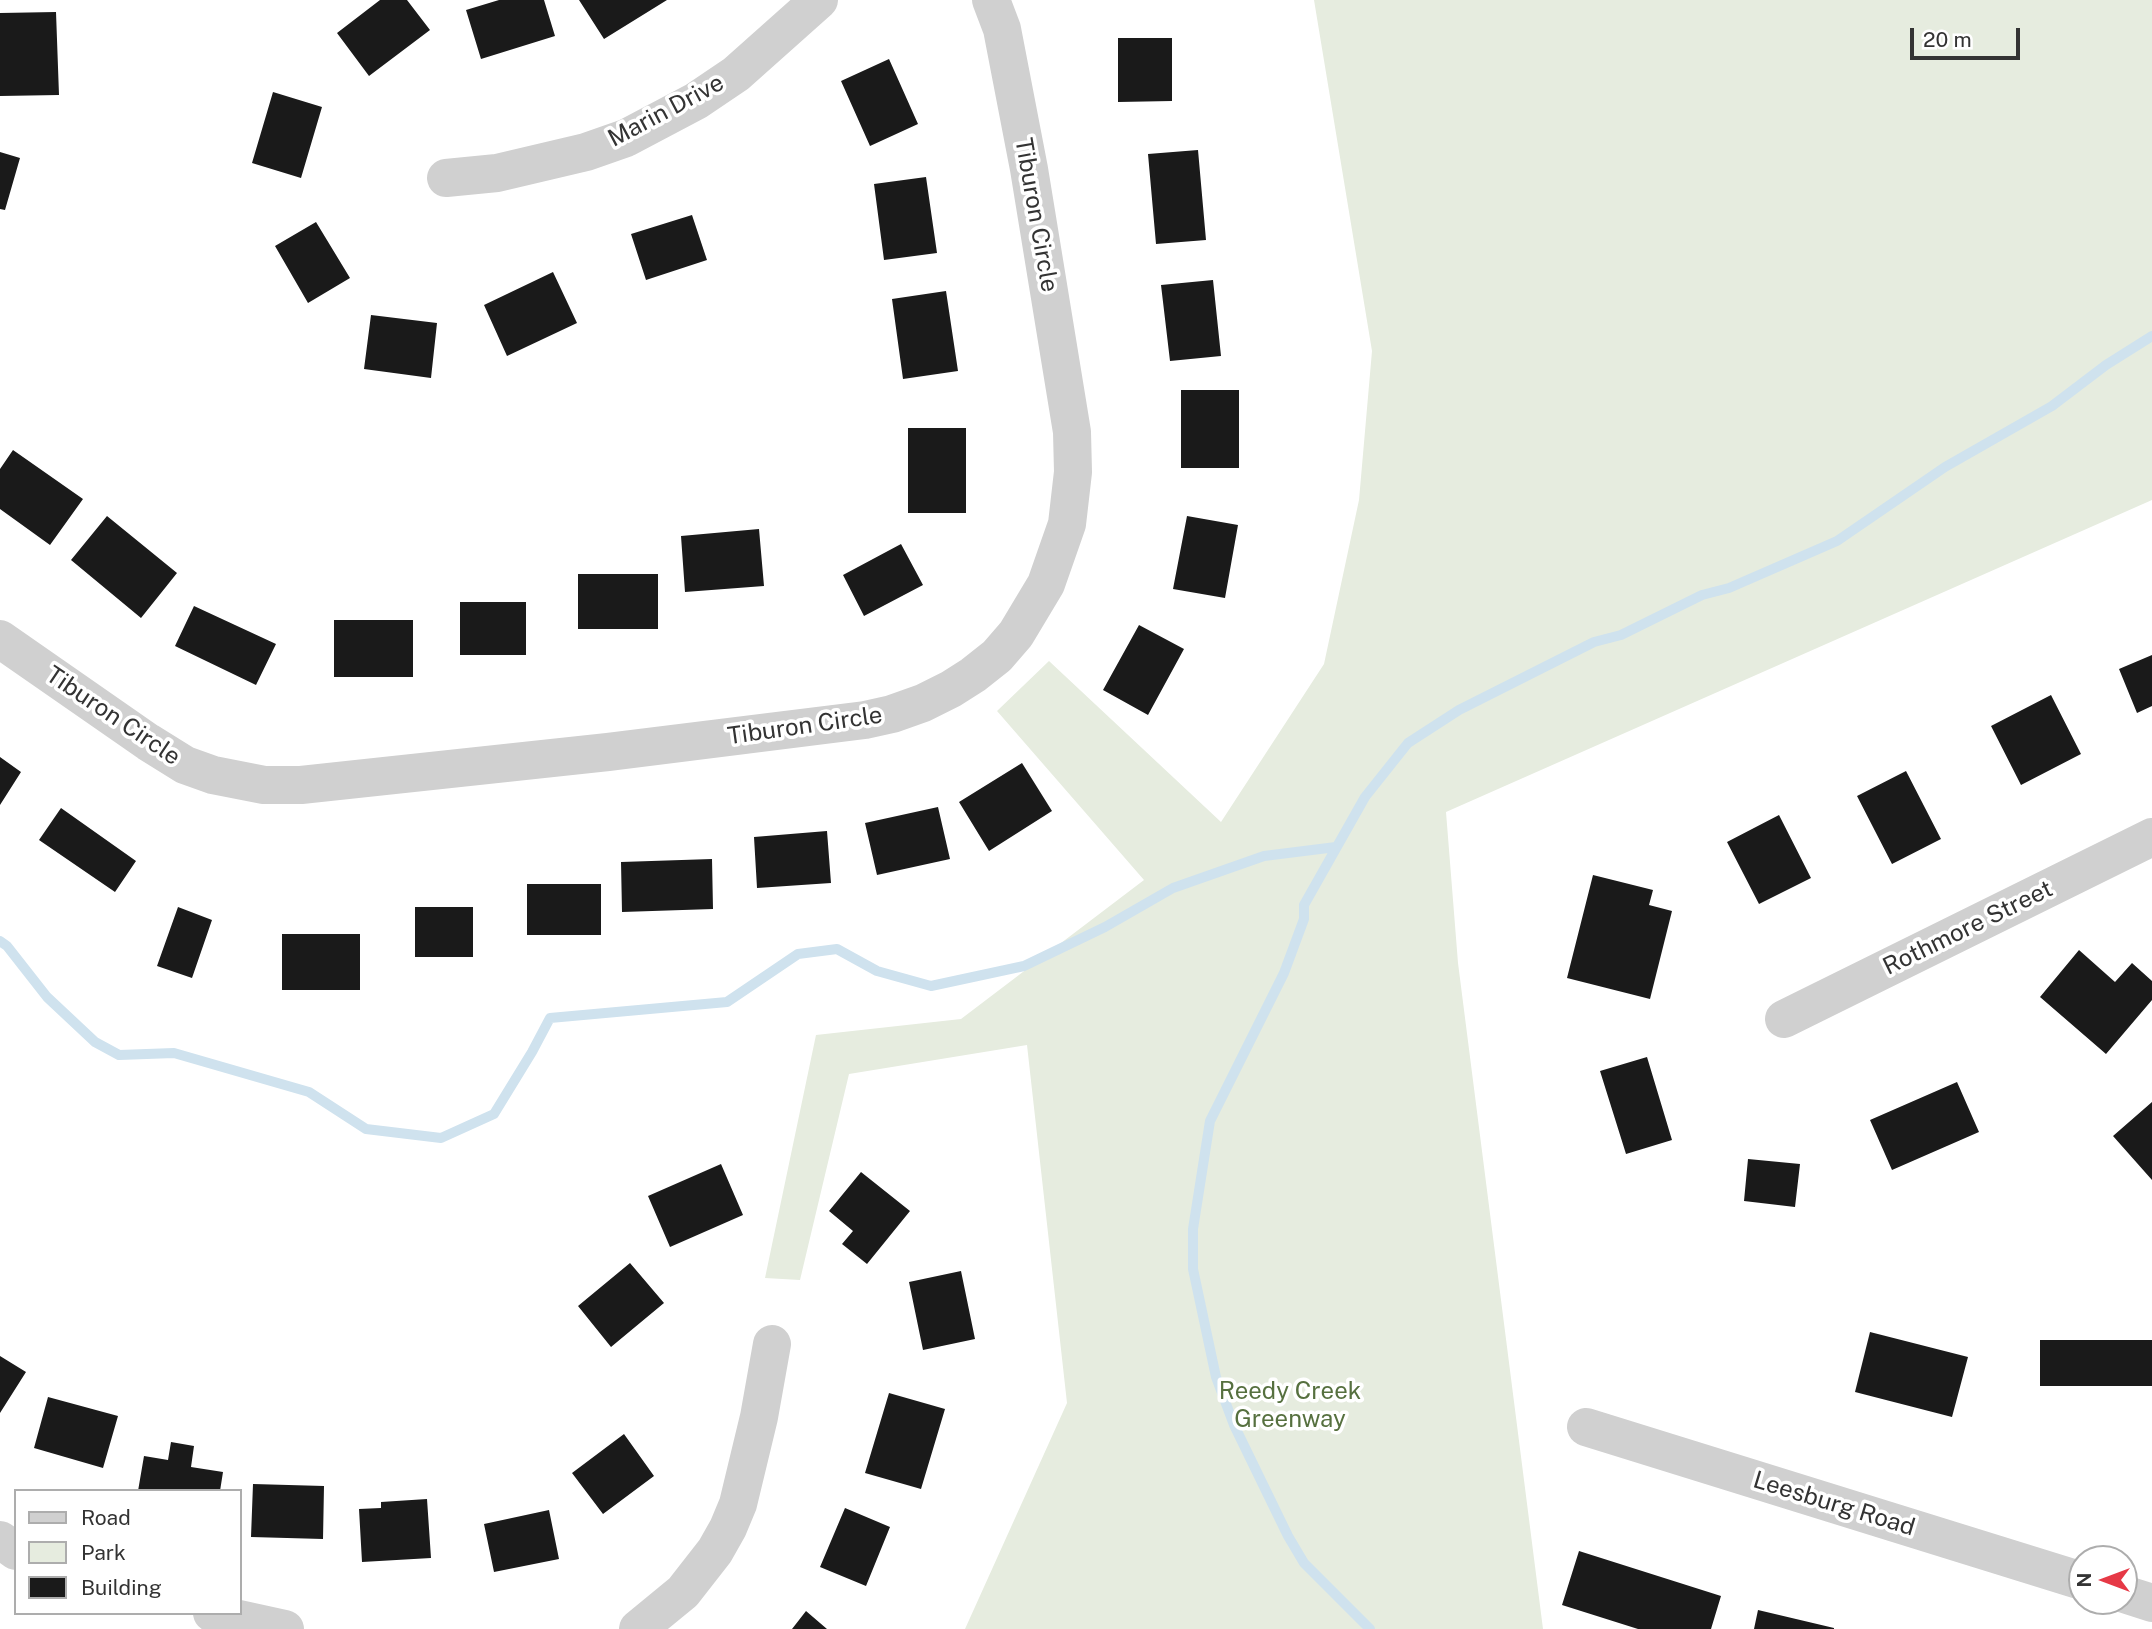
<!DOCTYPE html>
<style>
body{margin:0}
#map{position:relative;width:2152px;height:1629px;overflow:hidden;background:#fff;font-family:"Public Sans",sans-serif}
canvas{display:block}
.legend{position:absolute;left:14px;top:1489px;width:228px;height:126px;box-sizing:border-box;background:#fff;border:2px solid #adadad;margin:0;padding:9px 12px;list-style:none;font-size:21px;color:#333}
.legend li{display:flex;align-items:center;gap:14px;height:35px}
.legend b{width:35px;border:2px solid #adadad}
.north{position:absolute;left:2068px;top:1545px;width:70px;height:70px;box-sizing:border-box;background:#fff;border:2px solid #adadad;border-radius:50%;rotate:270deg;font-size:19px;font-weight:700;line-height:28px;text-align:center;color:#333}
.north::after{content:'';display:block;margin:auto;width:24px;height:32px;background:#e63946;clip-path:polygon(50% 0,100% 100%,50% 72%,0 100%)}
.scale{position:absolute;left:1910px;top:28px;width:110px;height:32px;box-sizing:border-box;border:4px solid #333;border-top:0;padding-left:9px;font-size:21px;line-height:24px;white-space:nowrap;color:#333;-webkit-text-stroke:5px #fff;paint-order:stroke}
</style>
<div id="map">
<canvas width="2152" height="1629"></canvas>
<ul class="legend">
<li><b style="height:9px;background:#d0d0d0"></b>Road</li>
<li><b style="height:19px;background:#e6ecdf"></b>Park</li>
<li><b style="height:19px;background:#1a1a1a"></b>Building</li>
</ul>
<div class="north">N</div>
<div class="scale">20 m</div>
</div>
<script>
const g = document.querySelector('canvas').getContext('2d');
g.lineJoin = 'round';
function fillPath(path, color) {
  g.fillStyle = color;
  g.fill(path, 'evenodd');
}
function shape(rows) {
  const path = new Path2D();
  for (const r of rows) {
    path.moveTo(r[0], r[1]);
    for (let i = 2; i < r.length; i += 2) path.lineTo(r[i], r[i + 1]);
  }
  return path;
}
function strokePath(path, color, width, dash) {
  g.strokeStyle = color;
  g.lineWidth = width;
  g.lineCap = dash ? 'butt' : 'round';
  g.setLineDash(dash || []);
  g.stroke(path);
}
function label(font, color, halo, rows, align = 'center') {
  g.font = font + ' "Public Sans",sans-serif';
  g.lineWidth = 7;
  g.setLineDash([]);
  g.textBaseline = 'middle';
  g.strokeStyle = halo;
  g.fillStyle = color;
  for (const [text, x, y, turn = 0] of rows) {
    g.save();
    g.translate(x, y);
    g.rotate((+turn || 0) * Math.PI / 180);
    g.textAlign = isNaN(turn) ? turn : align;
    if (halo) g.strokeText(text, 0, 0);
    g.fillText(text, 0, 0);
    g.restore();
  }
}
fillPath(shape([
 [1314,0,2152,0,2152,500,1446,812,1458,963,1543,1629,965,1629,1067,1403,1027,1045,849,1074,800,1280,765,1278,816,1035,961,1019,1144,880,997,711,1049,661,1221,822,1324,664,1359,500,1372,351]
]), '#e6ecdf');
strokePath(shape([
 [0,941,7,946,47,997,95,1042,119,1055,174,1053,309,1092,366,1129,441,1138,494,1114,532,1052,550,1018,727,1002,798,954,837,949,877,971,931,986,1024,966,1105,927,1173,888,1264,856,1336,847],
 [1370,1629,1304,1563,1288,1536,1234,1425,1216,1377,1193,1269,1193,1229,1210,1121,1284,973,1304,919,1304,905,1365,797,1408,743,1459,710,1594,642,1621,635,1702,595,1729,588,1837,541,1945,467,2052,406,2106,365,2152,336]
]), '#cfe2ee', 10);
fillPath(shape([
 [380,0,407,0,430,30,369,76,337,33],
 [499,0,544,0,555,36,481,59,466,10],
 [579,0,667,0,604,39],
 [56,12,59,95,0,96,0,13],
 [1118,38,1172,38,1172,101,1118,102],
 [889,59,918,124,870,146,841,81],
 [273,92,322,107,301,178,252,163],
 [1198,150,1206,240,1156,244,1148,154],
 [0,152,20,158,5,210,0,209],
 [926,177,937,253,884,260,874,184],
 [692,215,707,260,646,280,631,234],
 [316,222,350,278,308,303,275,246],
 [553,272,577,323,507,356,484,305],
 [1213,280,1221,356,1170,361,1161,285],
 [946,291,958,371,903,379,892,299],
 [371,315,437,323,431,378,364,369],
 [1181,390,1239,390,1239,468,1181,468],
 [908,428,966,428,966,513,908,513],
 [13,450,83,499,50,545,0,509,0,469],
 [107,516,177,573,141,618,71,560],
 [1187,516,1238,525,1225,598,1173,589],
 [759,529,764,586,685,592,681,536],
 [901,544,923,585,864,616,843,575],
 [578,574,658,574,658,629,578,629],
 [460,602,526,602,526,655,460,655],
 [194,606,276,644,256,685,175,646],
 [334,620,413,620,413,677,334,677],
 [1139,625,1184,649,1148,715,1103,690],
 [2152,655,2152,706,2137,713,2119,669],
 [2051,695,2081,754,2021,785,1991,726],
 [0,757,21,772,0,805],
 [1022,763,1052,811,989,851,959,802],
 [1906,771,1941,839,1892,864,1857,796],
 [938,807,950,859,877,875,865,823],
 [61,808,136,861,115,892,39,840],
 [1779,815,1811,878,1759,904,1727,842],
 [827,831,831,883,757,888,754,837],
 [712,859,713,909,622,912,621,862],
 [1593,875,1653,890,1649,905,1672,911,1650,999,1567,978],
 [527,884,601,884,601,935,527,935],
 [178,907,212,920,192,978,157,966],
 [415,907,473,907,473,957,415,957],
 [282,934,360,934,360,990,282,990],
 [2079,950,2115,982,2132,963,2152,981,2152,1000,2106,1054,2040,997],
 [1647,1057,1672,1140,1626,1154,1600,1071],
 [1957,1082,1979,1132,1892,1170,1870,1120],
 [2152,1102,2152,1180,2113,1136],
 [1748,1159,1800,1164,1795,1207,1744,1201],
 [721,1164,743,1215,670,1247,648,1196],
 [861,1172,910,1211,867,1264,842,1244,853,1231,829,1211],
 [630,1263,664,1303,611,1347,578,1306],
 [961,1271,975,1339,923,1350,909,1282],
 [1870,1332,1968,1357,1952,1417,1855,1392],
 [2040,1340,2152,1340,2152,1386,2040,1386],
 [0,1356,26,1372,0,1413],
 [889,1393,945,1409,921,1489,865,1473],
 [48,1397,118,1416,103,1468,34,1448],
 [624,1434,654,1476,603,1514,572,1473],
 [171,1442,194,1446,191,1467,223,1472,220,1491,138,1491,144,1456,168,1460],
 [253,1484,324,1486,323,1539,251,1537],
 [427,1499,431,1558,362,1562,359,1509,381,1508,381,1502],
 [845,1508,890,1527,866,1586,820,1567],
 [549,1510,559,1559,494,1572,484,1524],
 [1579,1551,1721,1596,1711,1629,1638,1629,1562,1605],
 [1758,1610,1834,1628,1834,1629,1754,1629],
 [806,1611,827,1629,792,1629]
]), '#1a1a1a');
strokePath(shape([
 [446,178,497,173,586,152,626,138,696,101,736,74,819,0],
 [0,639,148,742,185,765,213,775,264,785,301,785,608,752,865,720,892,714,923,703,951,689,973,675,997,656,1016,634,1046,584,1067,524,1073,472,1072,432,1029,169,1002,29,991,0],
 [1784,1019,2152,837],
 [1586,1427,2082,1581],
 [0,1540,16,1551],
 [2124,1594,2152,1603],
 [212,1613,285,1629],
 [638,1629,683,1592,715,1551,728,1528,738,1504,759,1417,772,1344]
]), '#d0d0d0', 38);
label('24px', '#333', '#fff', [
 ["Marin Drive",666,111,-28],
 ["Tiburon Circle",1036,215,80],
 ["Tiburon Circle",113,716,34],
 ["Tiburon Circle",805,726,-8],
 ["Rothmore Street",1968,928,-26],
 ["Leesburg Road",1834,1504,17]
]);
label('24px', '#56703f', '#fff', [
 ["Reedy Creek",1290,1392],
 ["Greenway",1290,1420]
]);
</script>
